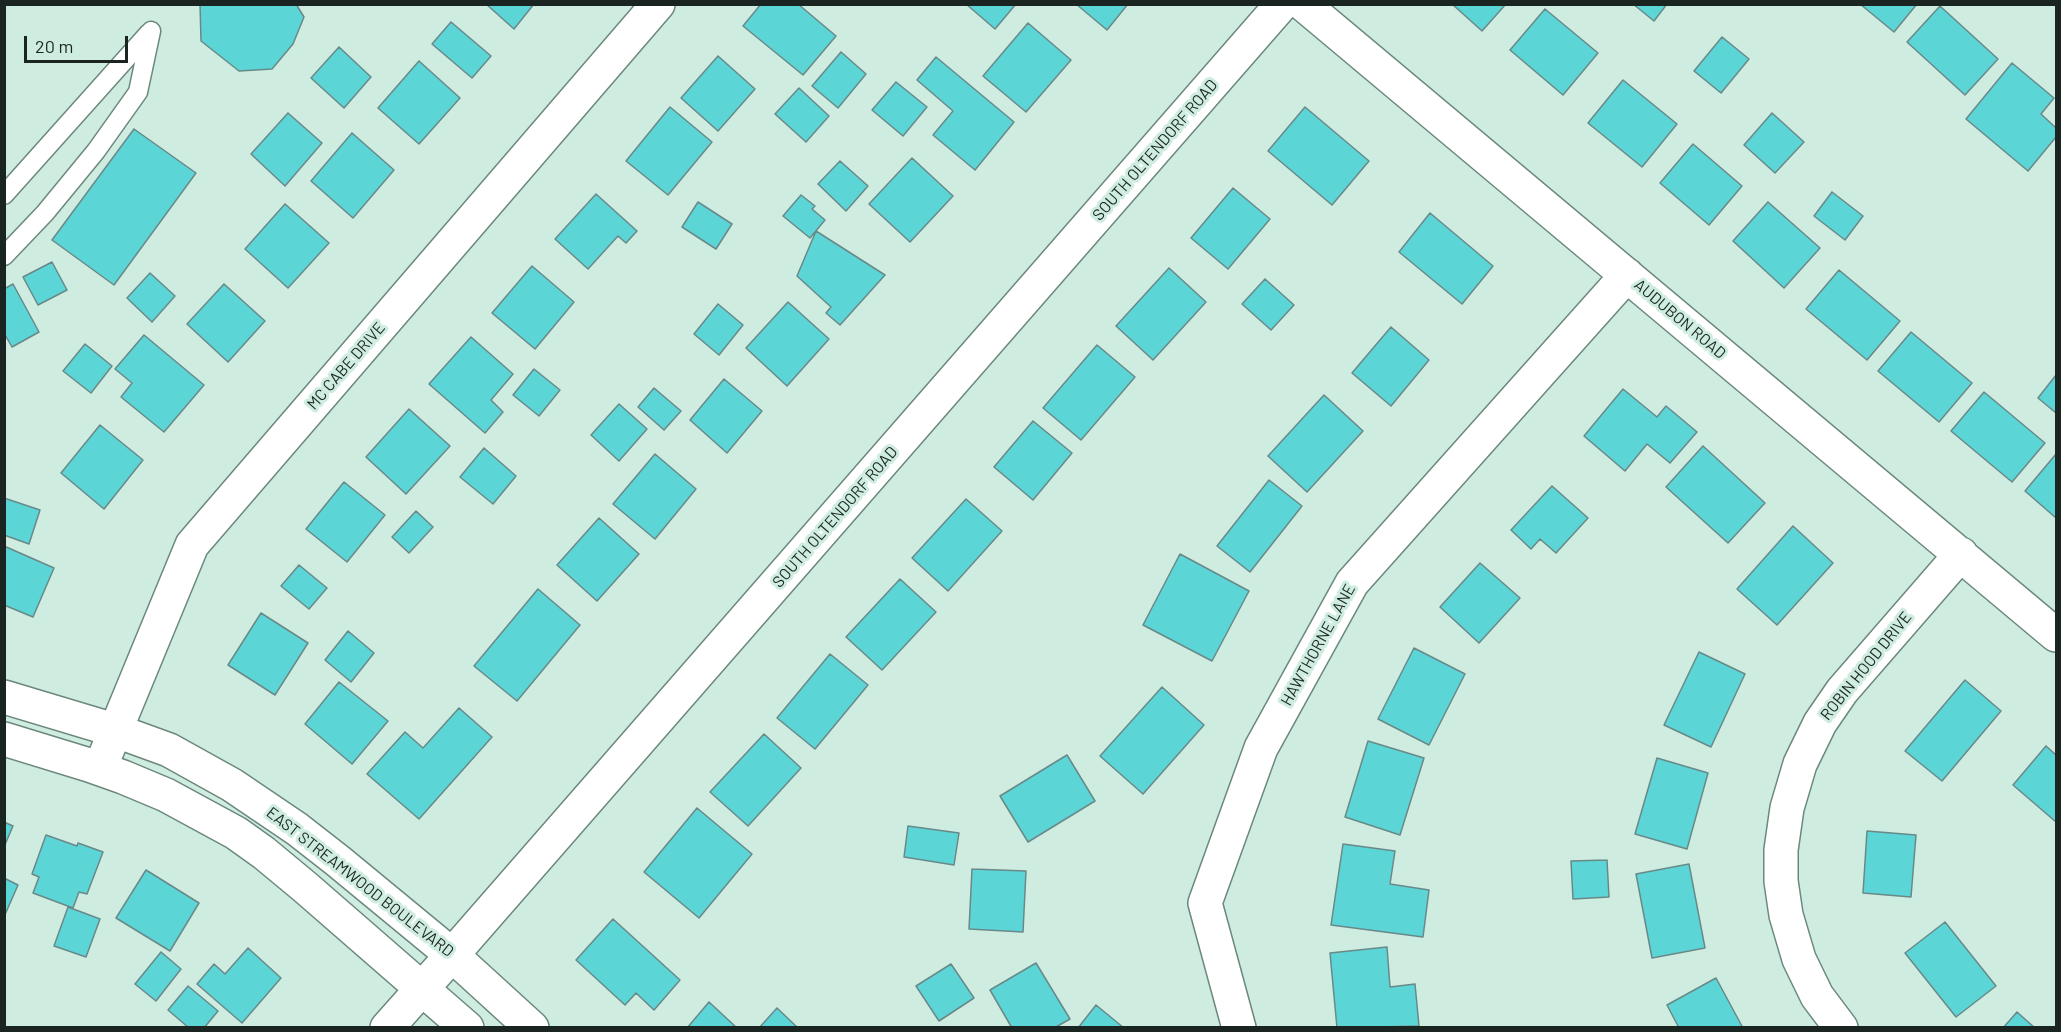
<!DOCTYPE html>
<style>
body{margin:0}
#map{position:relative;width:2061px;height:1032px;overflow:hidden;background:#ceecdf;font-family:Barlow,sans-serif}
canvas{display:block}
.frame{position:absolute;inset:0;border:6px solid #1a2521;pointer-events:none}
.scale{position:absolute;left:24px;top:36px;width:104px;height:27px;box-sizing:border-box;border:3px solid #1a2521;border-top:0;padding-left:8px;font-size:18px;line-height:21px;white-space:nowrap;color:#1a2521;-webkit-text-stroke:4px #ceecdf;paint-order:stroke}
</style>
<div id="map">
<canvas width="2061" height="1032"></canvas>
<div class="frame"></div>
<div class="scale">20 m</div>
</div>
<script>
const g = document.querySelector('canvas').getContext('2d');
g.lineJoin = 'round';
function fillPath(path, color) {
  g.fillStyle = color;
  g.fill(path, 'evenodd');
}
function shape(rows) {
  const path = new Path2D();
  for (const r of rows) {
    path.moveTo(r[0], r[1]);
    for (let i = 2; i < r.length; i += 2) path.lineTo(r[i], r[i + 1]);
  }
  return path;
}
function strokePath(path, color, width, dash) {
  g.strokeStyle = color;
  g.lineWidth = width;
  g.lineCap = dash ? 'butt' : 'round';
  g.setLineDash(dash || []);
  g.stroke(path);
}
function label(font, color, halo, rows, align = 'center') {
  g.font = font + ' Barlow,sans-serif';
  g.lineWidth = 6;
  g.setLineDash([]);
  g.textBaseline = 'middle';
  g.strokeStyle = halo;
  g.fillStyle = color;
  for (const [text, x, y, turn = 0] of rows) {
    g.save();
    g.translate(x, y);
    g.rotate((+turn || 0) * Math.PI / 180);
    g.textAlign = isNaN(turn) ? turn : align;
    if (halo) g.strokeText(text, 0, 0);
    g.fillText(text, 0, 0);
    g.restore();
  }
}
const building = shape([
 [200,4,296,4,304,17,293,44,272,69,239,71,201,41,200,4],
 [486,4,534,4,514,29,486,4],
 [761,4,798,4,836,36,803,75,743,26,761,4],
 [966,4,1016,4,995,29,966,4],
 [1076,4,1128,4,1107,30,1076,4],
 [1452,4,1506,4,1482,31,1452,4],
 [1633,4,1667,4,1654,21,1633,4],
 [1860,4,1917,4,1894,32,1860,4],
 [1940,6,1998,59,1965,95,1907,42,1940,6],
 [1545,9,1598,53,1563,95,1510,50,1545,9],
 [451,22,491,56,472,78,432,44,451,22],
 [1028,23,1071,60,1026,112,983,76,1028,23],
 [1722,37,1749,59,1721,93,1694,71,1722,37],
 [339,47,371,77,344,108,311,78,339,47],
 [841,52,866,74,838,108,812,86,841,52],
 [718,56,755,89,718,131,681,98,718,56],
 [936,57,1014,122,975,170,933,135,953,111,917,80,936,57],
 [419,61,460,98,419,144,378,108,419,61],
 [2012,63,2054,98,2041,114,2056,128,2056,137,2028,171,1966,119,2012,63],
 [1623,80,1677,124,1642,167,1588,123,1623,80],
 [896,82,927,107,903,136,872,110,896,82],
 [799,88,829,116,806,142,775,114,799,88],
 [670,107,712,142,668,195,626,161,670,107],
 [1305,107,1369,161,1332,205,1268,151,1305,107],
 [288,113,322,143,285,186,251,154,288,113],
 [1772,113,1804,142,1775,173,1744,145,1772,113],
 [134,129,196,173,114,285,52,240,134,129],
 [352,133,394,170,353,218,311,181,352,133],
 [1693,144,1742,186,1709,225,1660,183,1693,144],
 [912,158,953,196,910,242,869,204,912,158],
 [840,161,868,186,846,211,818,184,840,161],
 [1233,188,1270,219,1228,269,1191,238,1233,188],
 [1832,192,1863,216,1845,240,1814,216,1832,192],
 [596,194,637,231,626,243,618,236,588,269,555,239,596,194],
 [801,195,815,206,812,209,825,220,810,238,783,216,801,195],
 [698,202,732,224,716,249,682,227,698,202],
 [1768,202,1820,248,1784,288,1733,241,1768,202],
 [285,204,329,243,288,288,245,249,285,204],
 [1430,213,1493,266,1462,304,1399,252,1430,213],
 [816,231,885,275,840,325,826,313,831,307,797,276,816,231],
 [52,262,67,290,38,305,23,277,52,262],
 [532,266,574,302,535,349,492,313,532,266],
 [1169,268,1206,302,1153,360,1116,326,1169,268],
 [1839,270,1900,321,1867,360,1806,309,1839,270],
 [150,273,175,296,152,322,127,298,150,273],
 [1265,279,1294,305,1271,330,1242,304,1265,279],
 [13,284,39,332,12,347,4,333,4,289,13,284],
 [224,284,265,321,228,362,187,324,224,284],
 [788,302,829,339,787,386,746,348,788,302],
 [718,304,743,325,719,355,694,334,718,304],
 [1391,327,1429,360,1391,406,1352,373,1391,327],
 [1911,332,1972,383,1939,422,1878,371,1911,332],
 [144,335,204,385,164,432,121,397,132,383,115,369,144,335],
 [471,337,513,374,491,400,503,412,485,433,429,384,471,337],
 [85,344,112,366,91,393,63,371,85,344],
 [1097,345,1135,377,1081,440,1043,408,1097,345],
 [534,369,560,390,539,416,513,395,534,369],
 [2056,375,2056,413,2038,398,2056,375],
 [724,379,762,411,727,453,690,420,724,379],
 [654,388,681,411,664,430,638,407,654,388],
 [1623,389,1657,417,1666,406,1697,432,1670,463,1647,444,1625,471,1584,436,1623,389],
 [1984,392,2045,443,2012,482,1951,431,1984,392],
 [1324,395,1363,431,1307,492,1268,456,1324,395],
 [619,404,647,429,619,461,591,435,619,404],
 [409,409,450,446,406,494,366,457,409,409],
 [1033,421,1072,453,1033,500,994,467,1033,421],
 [100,425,143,460,104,509,61,473,100,425],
 [1703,446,1765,503,1728,543,1666,487,1703,446],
 [484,448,516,476,493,504,460,477,484,448],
 [655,454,696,489,655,539,613,504,655,454],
 [2056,454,2056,518,2025,491,2056,454],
 [1269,480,1302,506,1250,572,1217,546,1269,480],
 [344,482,385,515,347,562,306,529,344,482],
 [1552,486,1588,518,1556,553,1540,539,1531,549,1511,530,1552,486],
 [4,498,40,510,29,544,4,535,4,498],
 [966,499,1002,531,948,591,912,558,966,499],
 [416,511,433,527,409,553,392,537,416,511],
 [599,518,639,554,597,601,557,565,599,518],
 [1793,526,1833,563,1777,625,1737,589,1793,526],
 [4,546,54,568,33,617,4,605,4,546],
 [1180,554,1249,591,1212,661,1143,625,1180,554],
 [1480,563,1520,598,1479,643,1440,607,1480,563],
 [299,565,327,588,309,609,281,586,299,565],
 [900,579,936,612,882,670,846,637,900,579],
 [538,589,580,625,517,701,474,666,538,589],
 [261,613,308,643,275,695,228,665,261,613],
 [348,631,374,653,351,682,325,660,348,631],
 [1414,648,1465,674,1429,745,1378,719,1414,648],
 [1699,652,1745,674,1711,747,1664,725,1699,652],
 [830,654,868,685,815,749,777,718,830,654],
 [1965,680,2001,711,1942,781,1905,751,1965,680],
 [339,682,388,721,352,764,305,724,339,682],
 [1162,687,1204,725,1143,794,1100,756,1162,687],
 [459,708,492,737,419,819,367,774,405,732,423,748,459,708],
 [764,734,801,768,748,826,710,792,764,734],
 [1368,741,1424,758,1400,835,1345,817,1368,741],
 [2046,746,2056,755,2056,822,2013,785,2046,746],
 [1067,755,1095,801,1028,842,1000,796,1067,755],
 [1657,758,1708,773,1687,849,1635,834,1657,758],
 [697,808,752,854,699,918,644,872,697,808],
 [4,822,13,826,4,847,4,822],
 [908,826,959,833,954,865,904,857,908,826],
 [1867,831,1916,835,1911,897,1863,893,1867,831],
 [46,835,77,846,78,843,103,852,87,894,79,892,73,908,33,893,39,877,32,874,46,835],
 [1343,844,1395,851,1390,884,1429,890,1423,937,1331,925,1343,844],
 [1607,860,1609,897,1573,899,1571,861,1607,860],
 [1689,864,1705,948,1652,958,1636,874,1689,864],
 [972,869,1026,871,1023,932,969,929,972,869],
 [146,870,199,903,170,951,116,918,146,870],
 [4,878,18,885,4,917,4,878],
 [68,907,100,919,86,957,54,946,68,907],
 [613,919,680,980,654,1010,636,993,625,1005,576,960,613,919],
 [1945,922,1996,986,1956,1017,1905,953,1945,922],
 [1387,947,1390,987,1415,984,1419,1026,1337,1028,1330,953,1387,947],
 [248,948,281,978,242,1023,197,984,214,964,225,974,248,948],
 [161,952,181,969,156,1001,135,984,161,952],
 [1036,963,1070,1019,1054,1028,1012,1028,990,990,1036,963],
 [951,964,974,998,939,1021,916,986,951,964],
 [1716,978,1743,1028,1679,1028,1667,1005,1716,978],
 [188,986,218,1011,204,1028,189,1028,168,1010,188,986],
 [709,1002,737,1028,687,1028,709,1002],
 [1096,1005,1124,1028,1078,1028,1096,1005],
 [777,1008,798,1028,759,1028,777,1008],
 [2017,1012,2035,1028,2003,1028,2017,1012]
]);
fillPath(building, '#5cd5d7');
strokePath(building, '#698989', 1.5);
const service = shape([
 [4,195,149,33],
 [4,256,45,213,96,151,138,92,151,31]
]);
const minor = shape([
 [1303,4,2056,635],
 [100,768,192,545,658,4],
 [387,1028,452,955,1282,4],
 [1239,1028,1205,903,1261,748,1352,583,1627,275],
 [1841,1028,1817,996,1799,959,1786,915,1781,881,1781,850,1787,808,1800,764,1820,723,1842,691,1961,554]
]);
const tertiary = shape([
 [4,697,114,730,169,750,232,785,297,829,338,861,452,955,532,1028],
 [4,739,89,765,123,777,166,795,236,833,264,853,305,887,467,1028]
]);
strokePath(service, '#6c887c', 21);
strokePath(minor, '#6c887c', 36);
strokePath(tertiary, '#6c887c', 36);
strokePath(service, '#fff', 18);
strokePath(minor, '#fff', 33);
strokePath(tertiary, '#fff', 33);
label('16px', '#1a2521', '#ceecdf', [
 ["SOUTH OLTENDORF ROAD",1155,150,-49],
 ["AUDUBON ROAD",1680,319,40],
 ["MC CABE DRIVE",346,366,-49],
 ["SOUTH OLTENDORF ROAD",835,517,-49],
 ["HAWTHORNE LANE",1318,645,-61],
 ["ROBIN HOOD DRIVE",1866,666,-51],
 ["EAST STREAMWOOD BOULEVARD",360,882,38]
]);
</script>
